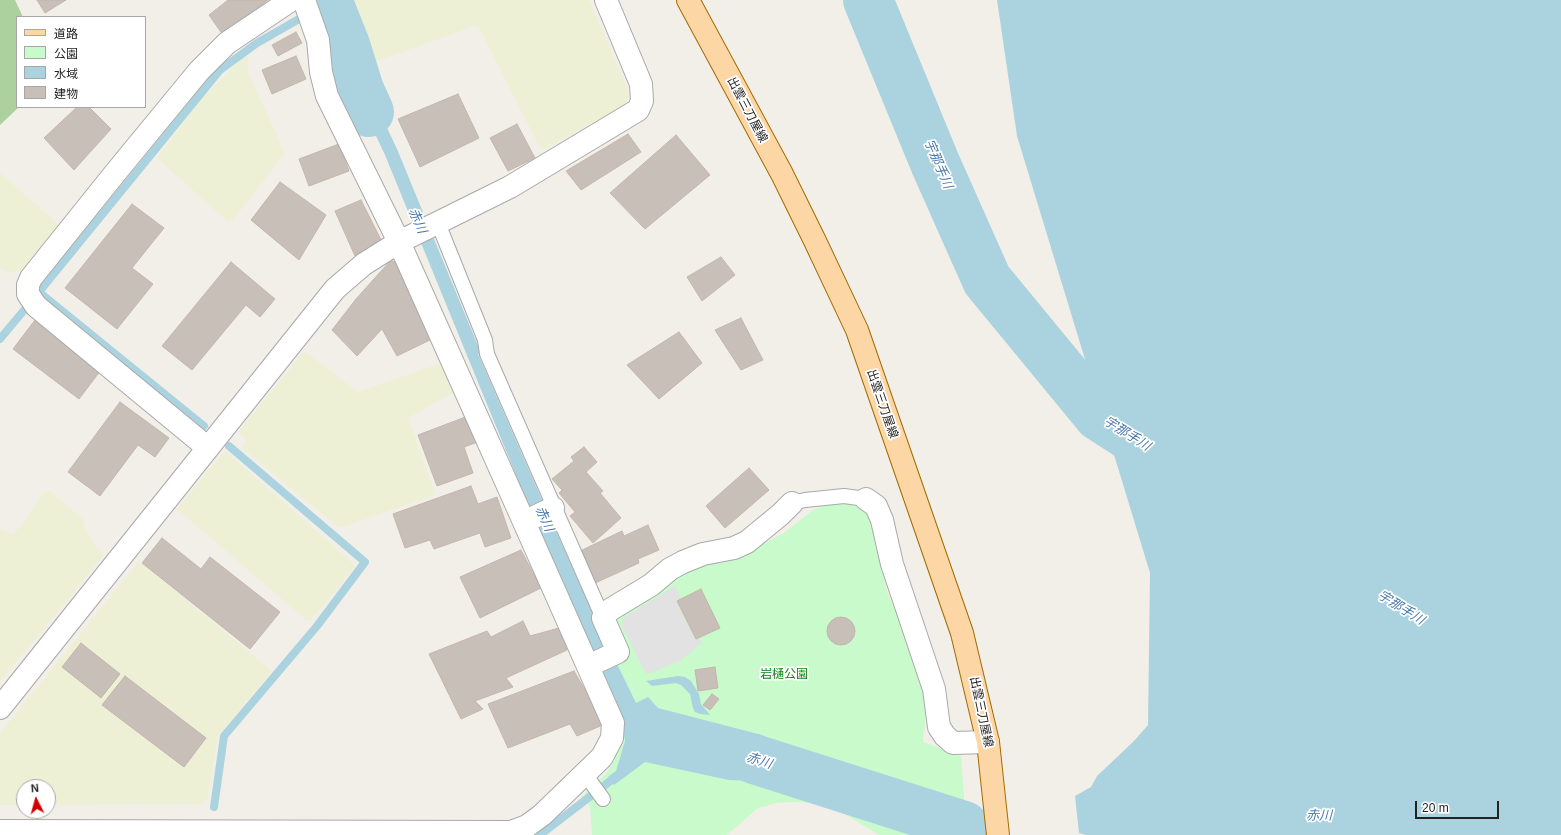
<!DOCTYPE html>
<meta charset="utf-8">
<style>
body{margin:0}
#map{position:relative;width:1561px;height:835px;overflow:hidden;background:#f2efe9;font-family:Helvetica,"Noto Sans JP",sans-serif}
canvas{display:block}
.legend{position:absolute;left:16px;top:16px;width:130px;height:92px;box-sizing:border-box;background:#fff;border:1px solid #a7a7a7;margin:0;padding:5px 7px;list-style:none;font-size:12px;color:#222}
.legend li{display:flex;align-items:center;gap:8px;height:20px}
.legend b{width:20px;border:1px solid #a7a7a7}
.north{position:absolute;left:16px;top:779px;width:40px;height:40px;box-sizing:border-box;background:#fff;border:1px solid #a7a7a7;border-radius:50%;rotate:354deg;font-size:11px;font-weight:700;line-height:16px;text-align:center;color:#222}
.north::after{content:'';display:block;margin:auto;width:14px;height:18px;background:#d40000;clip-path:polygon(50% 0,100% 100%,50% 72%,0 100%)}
.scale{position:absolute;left:1415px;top:801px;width:84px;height:18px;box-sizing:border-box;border:2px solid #222;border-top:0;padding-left:5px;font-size:12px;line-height:14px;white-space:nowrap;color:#222;-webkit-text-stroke:3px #fff;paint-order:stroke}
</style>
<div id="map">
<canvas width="1561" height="835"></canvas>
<ul class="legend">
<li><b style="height:5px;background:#fcd6a4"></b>道路</li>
<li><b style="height:11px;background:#c8facc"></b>公園</li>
<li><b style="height:11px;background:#aad3df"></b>水域</li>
<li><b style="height:11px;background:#c7bfb8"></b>建物</li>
</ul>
<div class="north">N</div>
<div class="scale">20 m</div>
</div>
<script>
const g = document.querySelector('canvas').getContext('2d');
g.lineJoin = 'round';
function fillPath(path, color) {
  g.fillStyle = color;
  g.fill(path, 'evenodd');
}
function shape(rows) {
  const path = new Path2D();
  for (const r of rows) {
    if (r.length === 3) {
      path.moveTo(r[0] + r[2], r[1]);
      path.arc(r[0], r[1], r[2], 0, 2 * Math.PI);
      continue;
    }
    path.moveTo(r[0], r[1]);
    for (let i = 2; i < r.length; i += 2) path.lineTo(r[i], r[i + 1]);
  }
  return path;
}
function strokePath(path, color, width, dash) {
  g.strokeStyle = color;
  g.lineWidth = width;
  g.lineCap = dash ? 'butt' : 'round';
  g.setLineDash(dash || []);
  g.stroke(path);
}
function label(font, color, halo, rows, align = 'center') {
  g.font = font + ' Helvetica,"Noto Sans JP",sans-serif';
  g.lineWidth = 3.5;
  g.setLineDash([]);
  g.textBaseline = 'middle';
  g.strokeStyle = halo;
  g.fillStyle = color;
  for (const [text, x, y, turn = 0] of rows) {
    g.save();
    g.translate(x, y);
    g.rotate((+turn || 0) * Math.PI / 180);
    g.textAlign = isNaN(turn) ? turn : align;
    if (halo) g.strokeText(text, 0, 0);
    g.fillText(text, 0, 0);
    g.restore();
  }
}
fillPath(shape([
 [335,0,589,0,627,87,629,98,621,108,545,148,540,148,479,28,475,26,369,64,364,62],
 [243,57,248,57,248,72,285,153,233,220,228,222,157,158,201,99],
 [0,173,57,223,55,233,30,263,21,271,8,273,0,268],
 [303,353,307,353,358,392,447,361,458,390,408,418,436,495,339,528,241,447,247,441,238,432],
 [225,451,354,564,354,568,310,621,306,620,177,509],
 [50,491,84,520,85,529,93,543,104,555,0,682,0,529,12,534,20,527,44,492],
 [139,561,272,671,218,736,208,798,201,804,48,805,48,787,24,787,24,805,0,805,0,733]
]), '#eef0d5');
fillPath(shape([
 [0,0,15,0,23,17,17,17,17,107,19,107,0,125]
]), '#add19e');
fillPath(shape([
 [855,501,871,510,887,592,911,640,922,683,926,713,923,742,961,756,967,835,879,835,827,803,793,802,777,803,758,808,727,835,592,835,590,806,581,797,606,774,614,761,619,750,621,737,591,651,614,624,616,615,674,577,705,564,739,556,784,533,813,510,830,503]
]), '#c8facc');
fillPath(shape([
 [675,586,681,598,676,601,696,640,699,638,702,643,680,661,648,674,645,672,621,624,625,617]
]), '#e2e2e2');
fillPath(shape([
 [997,0,1561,0,1561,835,1086,835,1079,833,1075,796,1091,787,1097,776,1134,741,1148,725,1150,573,1017,136],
 [348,45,397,149,481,353,478,354,550,518,599,627,636,703,648,697,658,708,762,735,813,764,820,776,818,784,729,780,645,762,614,785,608,777,616,771,625,741,622,721,617,704,536,524,385,155,336,51],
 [678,676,685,677,691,681,699,694,701,704,710,715,700,714,695,712,693,708,690,694,681,685,676,683,652,686,646,681]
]), '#aad3df');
strokePath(shape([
 [324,5,328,3],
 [0,339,25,309],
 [204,426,39,292,220,70,257,43,299,19],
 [214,807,224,736,317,626,365,562,229,446],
 [540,835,618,775]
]), '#aad3df', 8);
strokePath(shape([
 [327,0,345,45,359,90,369,112],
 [868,0,935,163,987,280,1099,416,1161,456],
 [754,759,964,826]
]), '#aad3df', 50);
const building = shape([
 [37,0,66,0,45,13,37,0],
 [228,0,268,0,223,35,209,15,228,0],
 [296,32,302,43,278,56,272,45,296,32],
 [296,56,306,79,272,94,262,70,296,56],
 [458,94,479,138,420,167,398,119,458,94],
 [77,107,89,107,111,129,74,170,44,138,77,107],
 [517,124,535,158,508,171,490,138,517,124],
 [628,134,641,152,581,190,566,171,628,134],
 [676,135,710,175,645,229,610,193,676,135],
 [339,144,349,171,309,186,299,159,339,144],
 [280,182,326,215,299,260,251,220,280,182],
 [361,200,382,242,355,256,335,211,361,200],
 [132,204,164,228,132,268,153,284,117,329,65,288,132,204],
 [721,257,735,275,702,301,687,277,721,257],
 [391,260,409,270,432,339,397,356,382,329,357,356,332,330,356,299,391,260],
 [231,262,275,299,260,317,246,305,192,370,162,346,231,262],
 [741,318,763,360,741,370,715,330,741,318],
 [35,320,101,370,79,399,13,349,35,320],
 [679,332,702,363,659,399,627,365,679,332],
 [120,402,169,438,155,457,138,445,100,496,68,472,120,402],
 [468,416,478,442,464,447,473,473,437,486,418,435,468,416],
 [584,447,597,462,586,472,603,491,600,493,621,518,593,543,570,516,575,512,559,493,562,490,552,479,574,461,571,457,584,447],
 [749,468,769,490,725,528,706,506,749,468],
 [471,486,478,504,497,497,511,538,485,547,480,533,434,549,430,540,405,548,393,514,471,486],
 [648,525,659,550,638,559,639,563,593,584,578,552,622,531,624,536,648,525],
 [162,538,201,569,210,557,280,612,250,649,142,563,162,538],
 [521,550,541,588,480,618,460,577,521,550],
 [701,589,720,628,696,639,677,601,701,589],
 [841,631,14],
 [523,621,530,636,559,628,567,650,506,678,513,687,475,701,483,709,461,719,429,654,487,631,491,637,523,621],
 [81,643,120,674,101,698,62,667,81,643],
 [715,667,718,688,698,691,695,670,715,667],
 [574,671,605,724,577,736,570,724,508,748,488,704,574,671],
 [125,676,206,738,184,767,102,705,125,676],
 [712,694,719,699,710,710,703,705,712,694]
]);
fillPath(building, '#c7bfb8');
strokePath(building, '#c4b6ab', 1);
const service = shape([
 [438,223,485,340,487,354,603,618],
 [792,503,805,500,844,496,866,499],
 [585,774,603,799]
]);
const minor = shape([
 [208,448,36,306,28,294,28,285,31,278,116,172,199,71,227,43,291,0],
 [866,499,876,506,882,520,892,564,934,689,939,727,945,736,953,743,988,742],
 [524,522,553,508],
 [588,666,618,652,603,618,608,611,651,585,670,569,683,562,703,554,734,548,747,542,781,514,792,503],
 [0,708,335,289,364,264,399,242,510,187,638,110,642,101,641,84,606,0],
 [0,831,511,832,527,826,542,815,602,757,612,738,613,723,524,522,399,242,327,96,321,72,318,40,304,0]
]);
const primary = shape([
 [688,0,782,174,815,241,857,330,962,633,988,742,998,835]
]);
strokePath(service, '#a9a9a9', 16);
strokePath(minor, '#a9a9a9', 24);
strokePath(primary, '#a06b00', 24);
strokePath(service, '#fff', 14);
strokePath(minor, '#fff', 22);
strokePath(primary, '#fcd6a4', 22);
label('12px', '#222', '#fff', [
 ["出雲三刀屋線",747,110,62],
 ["出雲三刀屋線",882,404,71],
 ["出雲三刀屋線",981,712,78]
]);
label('12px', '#0c8416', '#fff', [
 ["岩樋公園",784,675]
]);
label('italic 13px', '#4a7aab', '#fff', [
 ["宇那手川",938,164,67],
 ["赤川",417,221,66],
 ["宇那手川",1127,434,32],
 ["赤川",544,519,66],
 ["宇那手川",1401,608,32],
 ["赤川",759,761,18],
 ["赤川",1319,816,1]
]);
</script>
